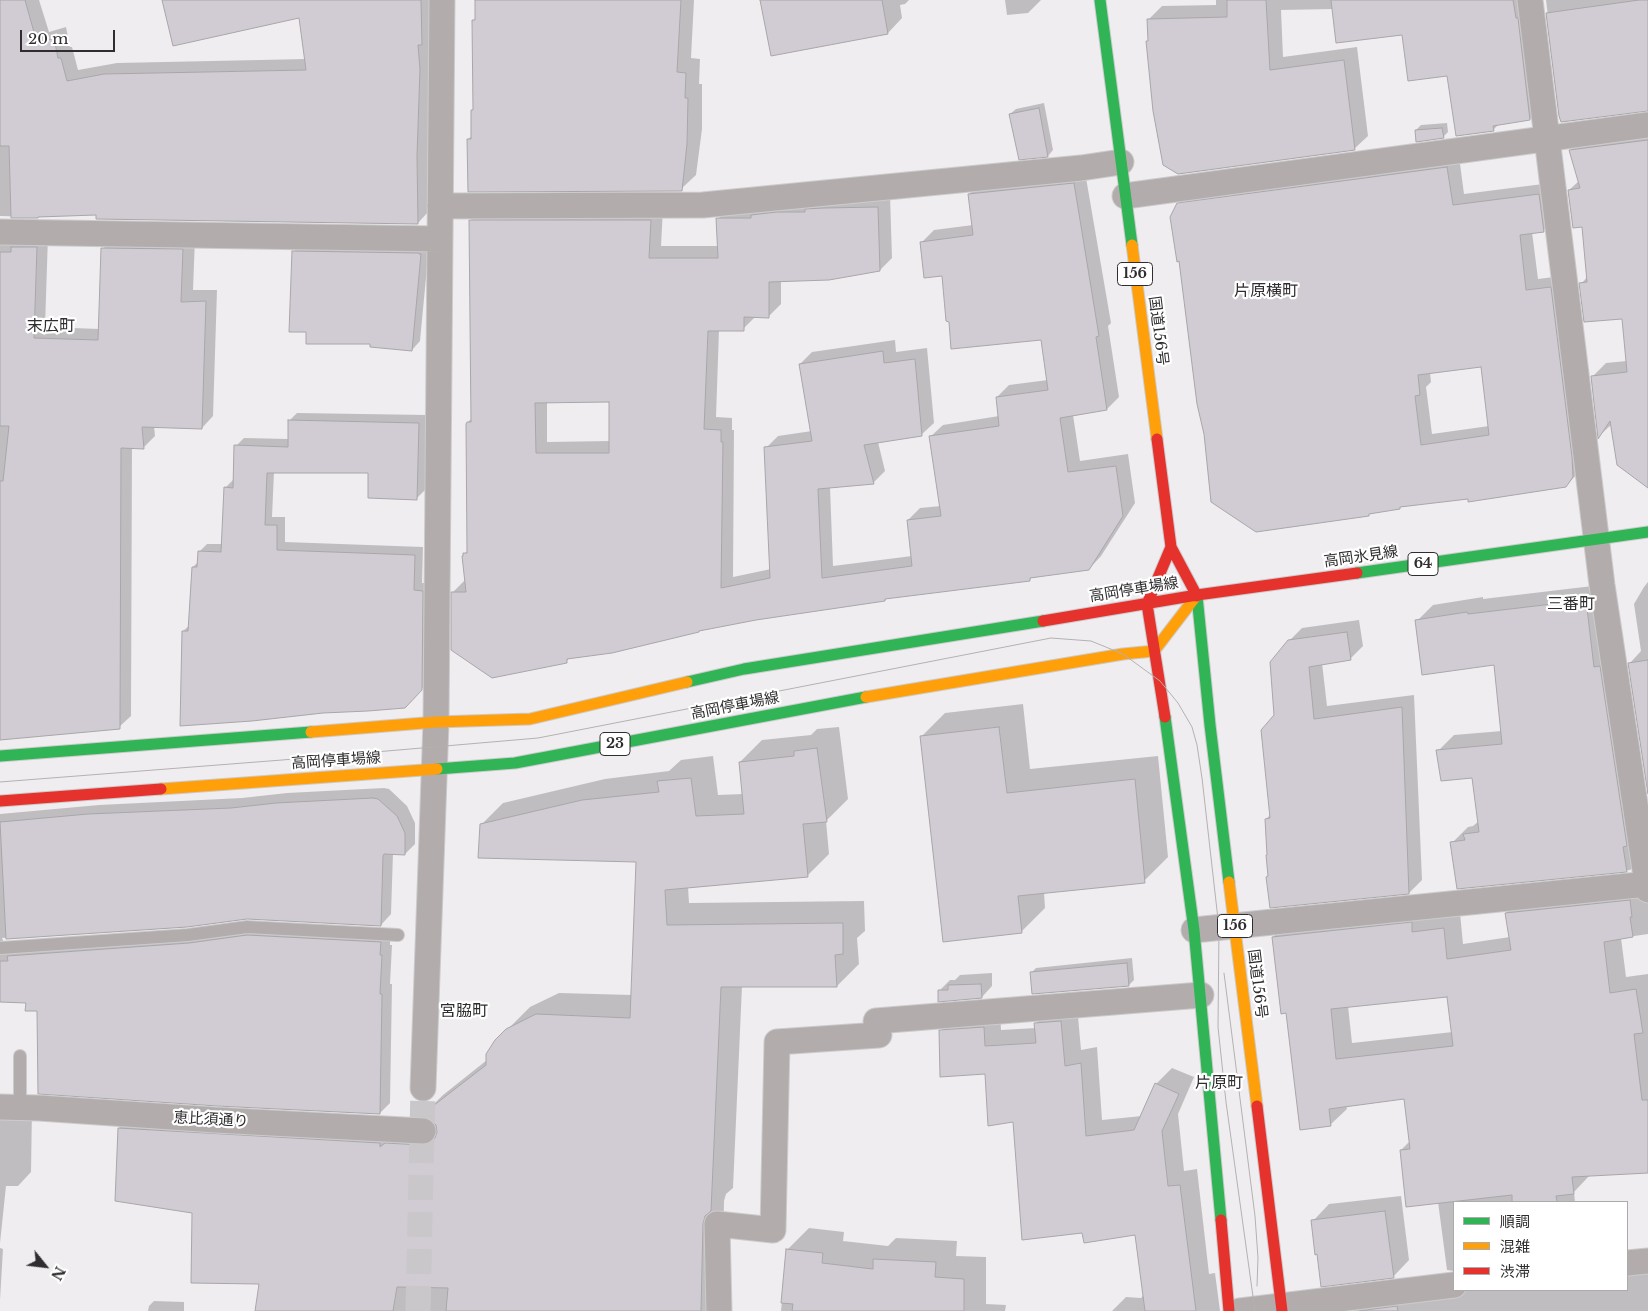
<!DOCTYPE html>
<meta charset="utf-8">
<style>
body{margin:0}
#map{position:relative;width:1648px;height:1311px;overflow:hidden;background:#efedf0;font-family:"Libre Baskerville","Noto Sans JP",serif}
canvas{display:block}
.legend{position:absolute;left:1453px;top:1201px;width:175px;height:90px;box-sizing:border-box;background:#fff;border:1px solid #acabac;margin:0;padding:6px 9px;list-style:none;font-size:15px;color:#2f2d2f}
.legend li{display:flex;align-items:center;gap:10px;height:25px}
.legend b{width:25px;border:1px solid #acabac}
.north{position:absolute;left:20px;top:1241px;width:50px;height:50px;-webkit-text-stroke:4px #fff;paint-order:stroke;rotate:119deg;font-size:14px;font-weight:700;line-height:20px;text-align:center;color:#2f2d2f}
.north::after{content:'';display:block;margin:auto;width:18px;height:22px;background:#2f2d2f;clip-path:polygon(50% 0,100% 100%,50% 72%,0 100%)}
.scale{position:absolute;left:20px;top:30px;width:95px;height:22px;box-sizing:border-box;border:2px solid #2f2d2f;border-top:0;padding-left:6px;font-size:15px;line-height:18px;white-space:nowrap;color:#2f2d2f;-webkit-text-stroke:4px #fff;paint-order:stroke}
</style>
<div id="map">
<canvas width="1648" height="1311"></canvas>
<ul class="legend">
<li><b style="height:6px;background:#30b455"></b>順調</li>
<li><b style="height:6px;background:#ff9f0a"></b>混雑</li>
<li><b style="height:6px;background:#e5322d"></b>渋滞</li>
</ul>
<div class="north">N</div>
<div class="scale">20 m</div>
</div>
<script>
const g = document.querySelector('canvas').getContext('2d');
g.lineJoin = 'round';
function fillPath(path, color) {
  g.fillStyle = color;
  g.fill(path, 'evenodd');
}
function shape(rows) {
  const path = new Path2D();
  for (const r of rows) {
    path.moveTo(r[0], r[1]);
    for (let i = 2; i < r.length; i += 2) path.lineTo(r[i], r[i + 1]);
  }
  return path;
}
function strokePath(path, color, width, dash) {
  g.strokeStyle = color;
  g.lineWidth = width;
  g.lineCap = dash ? 'butt' : 'round';
  g.setLineDash(dash || []);
  g.stroke(path);
}
function label(font, color, halo, rows, align = 'center') {
  g.font = font + ' "Libre Baskerville","Noto Sans JP",serif';
  g.lineWidth = 4.5;
  g.setLineDash([]);
  g.textBaseline = 'middle';
  g.strokeStyle = halo;
  g.fillStyle = color;
  for (const [text, x, y, turn = 0] of rows) {
    g.save();
    g.translate(x, y);
    g.rotate((+turn || 0) * Math.PI / 180);
    g.textAlign = isNaN(turn) ? turn : align;
    if (halo) g.strokeText(text, 0, 0);
    g.fillText(text, 0, 0);
    g.restore();
  }
}
fillPath(shape([
 [0,0,39,0,49,32,66,27,70,47,72,47,78,70,117,63,306,59,300,16,163,0,433,0,429,211,418,223,98,214,38,217,0,216],
 [476,0,694,0,691,58,700,59,699,84,702,84,702,129,696,175,681,189,468,139,472,136,472,110,474,108,473,21,475,19],
 [762,0,909,0,905,4,900,5,902,18,888,33],
 [1005,0,1041,0,1028,13,1007,15],
 [1216,0,1530,0,1543,106,1530,119,1499,124,1493,130,1448,74,1403,33,1333,9,1281,10,1283,57,1357,47,1368,136,1354,149,1147,42,1149,40,1149,19,1162,6,1216,5],
 [1546,0,1648,0,1648,110,1560,116],
 [1044,103,1053,150,1048,156,1010,114,1016,109],
 [1447,123,1448,132,1443,137,1416,130,1421,125],
 [1648,129,1648,475,1612,424,1599,436,1592,377,1606,363,1627,361,1624,318,1581,284,1588,276,1583,226,1569,190,1579,181,1570,151,1584,137],
 [1459,156,1464,194,1551,183,1555,219,1543,231,1532,232,1538,279,1562,276,1577,474,1566,486,1401,506,1371,512,1368,515,1178,204,1190,192],
 [1482,366,1489,426,1432,434,1426,387,1431,382,1430,373],
 [1085,172,1111,323,1108,326,1119,397,1107,409,1073,415,1080,461,1128,454,1135,503,1101,556,1089,569,1032,577,1029,580,887,598,885,600,756,618,571,657,566,661,453,592,466,579,465,554,468,550,468,422,472,418,470,221,482,209,663,208,661,246,719,246,718,219,730,207,890,195,892,258,880,270,781,280,781,304,768,317,755,317,743,329,719,330,716,417,732,418,732,430,734,430,733,577,771,569,766,448,778,436,812,431,800,364,812,352,895,340,896,352,927,348,934,423,921,435,878,442,885,471,873,483,830,487,833,566,912,556,908,520,920,508,941,506,930,437,943,425,999,416,997,397,1009,385,1048,380,1042,339,950,320,943,275,922,242,934,230,973,225,969,194,982,182],
 [610,400,610,441,547,442,547,402],
 [0,229,48,236,45,327,100,329,103,249,114,237,195,238,193,290,217,290,213,416,202,428,154,426,155,436,143,448,132,447,131,716,119,727,0,737],
 [302,243,429,246,420,341,412,350,307,331,293,252],
 [297,413,427,415,425,490,417,498,369,472,274,472,272,517,285,517,285,542,423,547,422,583,430,583,429,681,404,707,183,631,190,625,193,567,199,561,199,552,207,544,222,544,225,488,233,480,236,446,244,438,289,439,289,421],
 [1648,582,1648,782,1630,663,1641,651,1634,604,1644,587],
 [1601,585,1646,854,1630,870,1458,888,1452,843,1468,827,1473,826,1479,821,1474,776,1438,751,1454,735,1502,731,1495,664,1417,621,1433,605,1483,597,1483,599],
 [1359,620,1363,646,1350,659,1322,663,1327,706,1414,695,1422,880,1409,893,1268,854,1266,819,1271,814,1275,715,1289,641,1302,628],
 [1023,704,1030,769,1158,756,1168,857,1144,881,1044,892,1045,908,1021,932,921,737,945,713],
 [839,727,848,799,826,821,829,854,807,876,688,887,689,903,864,901,865,931,857,938,859,964,837,986,742,986,733,1188,726,1194,724,1201,722,1311,257,1311,260,1283,194,1212,119,1128,141,1106,436,1123,431,1118,422,1116,443,1095,487,1060,496,1041,530,1007,559,993,632,995,637,861,481,825,503,803,605,779,669,771,681,760,713,756,718,795,743,794,740,762,762,740,811,735,817,729],
 [384,788,389,789,407,806,415,823,415,844,405,854,393,853,391,914,381,925,246,918,187,926,2,938,4,943,200,933,390,932,390,945,392,945,390,984,392,984,390,1103,380,1113,38,1010,27,1002,0,1001,0,814,99,805,242,798,287,793],
 [1648,884,1648,934,1621,938,1626,977,1648,974,1648,1172,1590,1175,1574,1192,1575,1202,1454,1202,1454,1271,1447,1270,1438,1202,1401,1150,1410,1141,1406,1098,1346,1105,1347,1109,1330,1125,1288,1012,1273,937,1290,921,1460,913,1463,944,1510,937,1506,913,1523,897],
 [1449,995,1453,1032,1352,1043,1348,1006],
 [1132,958,1134,980,1129,985,1031,973,1036,968],
 [992,973,992,986,982,997,939,991,950,980,955,980,960,975],
 [1077,1005,1081,1050,1097,1047,1102,1120,1142,1116,1156,1084,1172,1068,1194,1077,1178,1114,1184,1171,1197,1169,1209,1274,1215,1273,1220,1311,1112,1311,1126,1297,1141,1298,1144,1294,1136,1234,1084,1232,1014,1121,987,1073,940,1031,957,1014,1000,1011,1001,1030,1036,1028,1036,1023,1052,1007],
 [0,1104,32,1109,31,1172,18,1186,6,1186,0,1243],
 [1401,1196,1409,1260,1393,1277,1313,1221,1329,1204],
 [809,1228,844,1232,843,1241,888,1246,896,1238,957,1241,956,1256,986,1257,986,1304,1006,1305,1005,1311,781,1311,787,1250],
 [0,1248,3,1249,0,1300],
 [1648,1264,1648,1311,1305,1311,1454,1290,1627,1290,1627,1267],
 [154,1301,184,1302,184,1311,148,1311,149,1306]
]), '#0003');
const building = shape([
 [0,0,25,0,37,43,54,38,58,58,61,58,67,81,104,74,306,70,299,18,173,46,162,0,421,0,422,45,418,45,420,69,417,156,418,224,96,219,96,215,38,217,38,218,11,218,9,146,0,146,0,0],
 [475,0,681,0,677,72,686,73,685,98,688,98,687,144,682,191,468,192,467,139,471,139,471,110,473,110,472,20,475,20,475,0],
 [760,0,882,0,888,34,771,56,760,0],
 [1227,0,1266,0,1270,70,1344,60,1355,150,1178,174,1163,165,1153,111,1146,41,1148,41,1147,19,1227,17,1227,0],
 [1331,0,1513,0,1516,18,1518,18,1530,120,1493,126,1494,131,1456,136,1447,76,1408,81,1402,35,1336,43,1331,0],
 [1639,0,1648,0,1648,111,1561,122,1559,116,1546,13,1639,0],
 [1039,108,1048,157,1019,160,1009,114,1039,108],
 [1442,128,1444,138,1416,142,1415,130,1442,128],
 [1648,140,1648,488,1617,465,1610,421,1598,439,1591,376,1627,372,1622,319,1584,322,1579,283,1587,282,1582,227,1573,228,1568,190,1580,188,1569,150,1648,140],
 [1447,167,1453,205,1539,194,1544,232,1520,235,1526,290,1551,287,1572,457,1573,477,1566,487,1468,502,1468,499,1400,507,1400,509,1369,514,1369,516,1256,532,1211,502,1204,434,1197,404,1179,261,1177,262,1170,217,1177,203,1447,167],
 [1481,367,1489,435,1421,445,1415,396,1420,395,1418,375,1481,367],
 [1074,183,1099,336,1096,337,1107,410,1060,418,1068,472,1116,466,1123,516,1089,570,1030,578,1030,581,885,599,885,601,756,620,699,631,699,632,612,653,567,659,567,663,492,678,451,650,451,592,466,592,462,556,463,556,463,553,467,553,466,424,467,422,471,422,469,220,651,220,649,258,718,258,716,218,751,218,751,215,777,212,805,212,805,209,824,208,878,207,880,271,829,280,769,282,769,318,744,317,744,331,708,331,704,429,721,430,721,442,723,442,721,588,770,578,764,447,812,441,799,364,883,351,884,363,915,359,922,436,864,445,874,484,818,489,822,578,912,566,907,520,941,516,929,436,999,426,996,397,1048,390,1041,340,951,349,949,322,946,321,942,276,924,278,920,242,973,235,968,194,1074,183],
 [609,402,609,453,536,453,535,403,609,402],
 [11,247,37,247,34,338,98,340,101,248,183,249,181,302,206,301,202,429,142,427,144,449,121,448,120,729,0,740,0,481,3,481,9,426,0,426,0,252,11,252,11,247],
 [292,251,419,253,419,254,421,254,412,351,370,347,370,344,306,344,306,332,289,332,292,251],
 [288,420,419,423,417,500,368,498,368,473,267,473,265,525,277,525,277,550,415,555,414,590,423,591,422,690,405,708,368,711,323,713,252,721,180,726,182,631,188,631,192,567,197,567,198,551,221,552,224,487,233,488,234,445,288,447,288,420],
 [1586,600,1594,667,1600,666,1627,846,1623,847,1627,872,1457,889,1450,842,1465,840,1463,834,1479,832,1472,778,1441,781,1436,750,1502,744,1494,665,1422,675,1415,620,1467,612,1468,614,1586,600],
 [1347,632,1351,660,1309,667,1314,719,1402,707,1409,894,1270,908,1266,877,1268,876,1266,855,1267,855,1265,819,1270,818,1261,730,1274,715,1270,662,1288,640,1347,632],
 [1648,660,1648,794,1628,663,1648,660],
 [999,727,1007,793,1135,779,1145,883,1018,896,1022,933,943,942,920,736,999,727],
 [817,748,827,822,803,824,808,877,665,890,667,925,843,923,843,954,835,955,837,987,721,987,711,1211,705,1216,703,1224,701,1311,446,1311,448,1288,397,1287,393,1311,255,1311,259,1284,191,1283,192,1213,115,1201,118,1128,380,1143,380,1147,385,1143,422,1145,429,1144,435,1138,437,1132,436,1125,430,1119,420,1116,486,1065,486,1054,495,1040,506,1029,536,1014,630,1018,636,862,478,858,480,824,582,800,659,792,657,781,691,778,696,816,744,814,739,762,794,756,794,751,817,748],
 [373,798,378,799,397,816,405,833,405,855,384,854,383,856,381,926,247,919,187,927,6,939,0,822,88,814,231,808,276,803,373,798],
 [1630,900,1632,917,1630,917,1633,937,1604,942,1610,993,1636,989,1643,1033,1634,1034,1642,1100,1648,1100,1648,1173,1572,1177,1574,1194,1556,1196,1557,1202,1512,1202,1512,1195,1406,1207,1400,1150,1410,1149,1404,1099,1329,1109,1331,1126,1300,1130,1286,1013,1281,1014,1272,937,1412,922,1412,932,1444,928,1447,959,1511,950,1505,913,1630,900],
 [1447,997,1453,1046,1336,1059,1331,1009,1447,997],
 [247,935,381,942,380,955,382,955,380,994,382,994,380,1114,217,1106,38,1094,37,1011,25,1011,26,1003,0,1002,0,961,8,961,7,956,189,943,247,935],
 [1127,963,1129,986,1032,994,1030,972,1127,963],
 [981,984,982,998,938,1002,938,990,948,990,948,985,981,984],
 [1061,1021,1065,1066,1081,1063,1086,1136,1134,1130,1155,1083,1179,1094,1162,1131,1168,1186,1180,1185,1196,1311,1145,1311,1135,1235,1084,1243,1082,1233,1022,1240,1013,1122,988,1126,985,1074,940,1077,939,1030,984,1027,985,1046,1036,1043,1034,1023,1061,1021],
 [1385,1211,1394,1278,1321,1287,1317,1254,1315,1255,1311,1220,1385,1211],
 [786,1249,823,1253,822,1263,873,1269,873,1259,936,1262,935,1277,964,1279,964,1311,792,1311,793,1304,781,1303,786,1249],
 [1397,1306,1398,1311,1359,1311,1397,1306]
]);
fillPath(building, '#d1ccd3');
strokePath(building, '#a8a6a8', 1);
strokePath(shape([
 [418,1311,423,1088]
]), '#c9c7c9', 25, [25, 12]);
const lane = shape([
 [0,948,188,935,247,927,398,935],
 [20,1108,20,1056]
]);
const street = shape([
 [1530,0,1602,585,1648,890],
 [1125,196,1648,125],
 [440,206,703,205,1081,168,1121,162],
 [0,232,440,239],
 [1194,930,1648,884],
 [423,1088,436,722,442,0],
 [0,1107,39,1108,216,1120,423,1131],
 [1627,1263,1648,1261],
 [719,1311,717,1224,773,1230,777,1042,879,1035,876,1021,1201,995],
 [1240,1311,1454,1285]
]);
const fast = shape([
 [1100,0,1132,245],
 [1357,573,1648,532],
 [1197,596,1210,725,1229,882],
 [687,682,744,669,1043,621],
 [1165,717,1194,930,1221,1220],
 [0,756,311,732],
 [437,769,515,763,866,697]
]);
const slow = shape([
 [1132,245,1157,439],
 [866,697,1123,654,1154,651,1197,595],
 [311,732,436,722,530,719,687,682],
 [161,789,437,769],
 [1229,882,1257,1106]
]);
const jam = shape([
 [1157,439,1171,547,1197,596],
 [1043,621,1197,595,1357,573],
 [1165,717,1147,604,1171,547],
 [0,801,161,789],
 [1257,1106,1282,1311],
 [1221,1220,1229,1311]
]);
strokePath(lane, '#cccbcc', 14);
strokePath(street, '#cccbcc', 27);
strokePath(fast, '#cccbcc', 13);
strokePath(slow, '#cccbcc', 13);
strokePath(jam, '#cccbcc', 13);
strokePath(lane, '#b2acac', 12);
strokePath(street, '#b2acac', 25);
strokePath(fast, '#30b455', 11);
strokePath(slow, '#ff9f0a', 11);
strokePath(jam, '#e5322d', 11);
strokePath(shape([
 [0,782,282,760,538,738,1051,638,1091,641,1123,654,1160,681,1178,703,1192,727,1197,745,1202,778,1219,928,1218,1027,1226,1102,1255,1311],
 [1224,973,1255,1216,1258,1258,1257,1286]
]), '#b4b1b1', 1);
for (const [x, y, w] of [
 [1135,274,35],
 [1423,564,30],
 [615,744,30],
 [1235,926,35]
]) {
  const box = new Path2D();
  box.roundRect(x - w / 2, y - 11.5, w, 23, 4);
  g.fillStyle = '#fff';
  g.fill(box);
  strokePath(box, '#2f2d2f', 1);
}
label('bold 14px', '#2f2d2f', null, [
 ["156",1135,274],
 ["64",1423,564],
 ["23",615,744],
 ["156",1235,926]
]);
label('15px', '#2f2d2f', '#fff', [
 ["国道156号",1158,331,83],
 ["高岡氷見線",1361,557,-8],
 ["高岡停車場線",1134,590,-9],
 ["高岡停車場線",735,706,-11],
 ["高岡停車場線",336,761,-4],
 ["国道156号",1257,984,83],
 ["恵比須通り",211,1120,3]
]);
label('16px', '#2f2d2f', '#fff', [
 ["片原横町",1266,291],
 ["末広町",51,326],
 ["三番町",1571,604],
 ["宮脇町",464,1011],
 ["片原町",1219,1083]
]);
</script>
